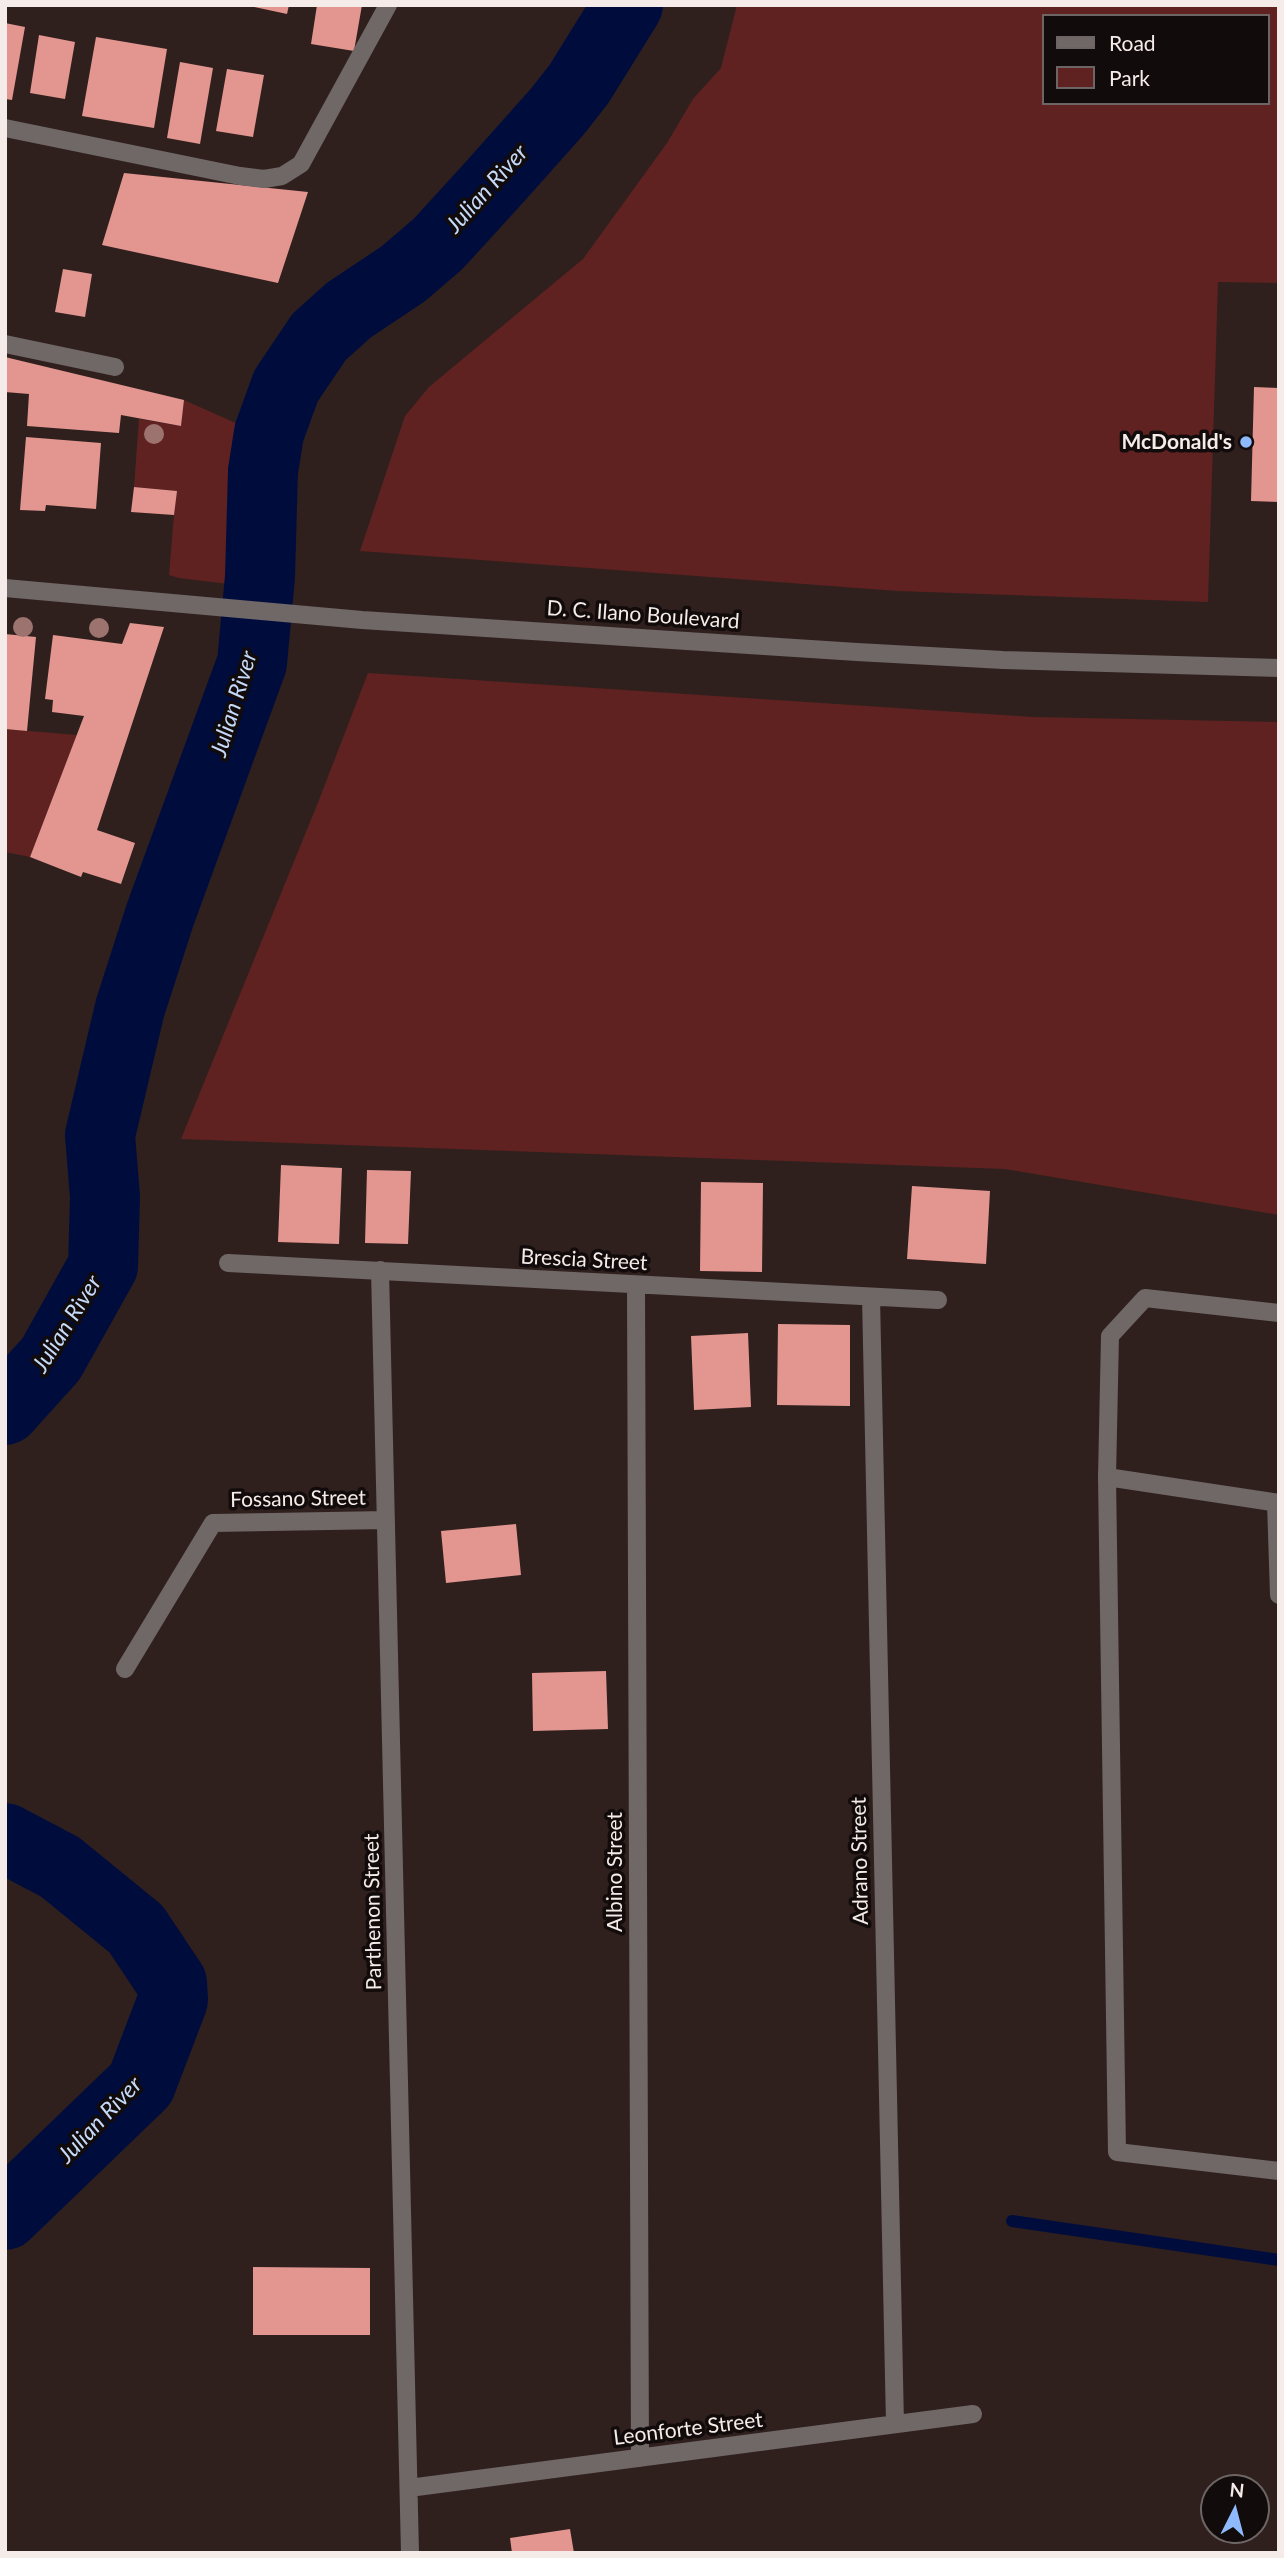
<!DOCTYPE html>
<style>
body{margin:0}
#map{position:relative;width:1284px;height:2558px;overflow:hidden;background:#2f201e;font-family:Lato,sans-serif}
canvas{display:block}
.frame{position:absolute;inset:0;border:7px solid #f5ebe9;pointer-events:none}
.legend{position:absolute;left:1042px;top:14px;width:228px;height:91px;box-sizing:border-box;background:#120b0b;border:2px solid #6d6564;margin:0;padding:9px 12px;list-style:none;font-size:21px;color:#f5ebe9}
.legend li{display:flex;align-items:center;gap:14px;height:35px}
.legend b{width:35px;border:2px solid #6d6564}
.north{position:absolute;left:1200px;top:2474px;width:70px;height:70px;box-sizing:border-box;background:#120b0b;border:2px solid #6d6564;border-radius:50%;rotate:6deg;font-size:19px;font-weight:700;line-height:28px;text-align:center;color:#f5ebe9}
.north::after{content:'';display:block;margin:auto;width:24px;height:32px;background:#8eb9fd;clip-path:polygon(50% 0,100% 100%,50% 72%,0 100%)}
</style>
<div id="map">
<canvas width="1284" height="2558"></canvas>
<div class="frame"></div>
<ul class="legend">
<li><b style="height:9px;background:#706767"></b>Road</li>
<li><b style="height:19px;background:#5f2221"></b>Park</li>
</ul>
<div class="north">N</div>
</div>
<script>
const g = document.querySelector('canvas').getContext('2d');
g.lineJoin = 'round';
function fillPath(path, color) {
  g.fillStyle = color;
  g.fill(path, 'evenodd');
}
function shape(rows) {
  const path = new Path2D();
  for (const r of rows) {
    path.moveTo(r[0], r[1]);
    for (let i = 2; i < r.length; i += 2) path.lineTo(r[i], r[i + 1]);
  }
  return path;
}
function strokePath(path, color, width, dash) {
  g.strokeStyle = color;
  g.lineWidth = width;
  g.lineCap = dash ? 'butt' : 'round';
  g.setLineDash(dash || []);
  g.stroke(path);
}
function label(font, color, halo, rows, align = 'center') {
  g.font = font + ' Lato,sans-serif';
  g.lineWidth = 7;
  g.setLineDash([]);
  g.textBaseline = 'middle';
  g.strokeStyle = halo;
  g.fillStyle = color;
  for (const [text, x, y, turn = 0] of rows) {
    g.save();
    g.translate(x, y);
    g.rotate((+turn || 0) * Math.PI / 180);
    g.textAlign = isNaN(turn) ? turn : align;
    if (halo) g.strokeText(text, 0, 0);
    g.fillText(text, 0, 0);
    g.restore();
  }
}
fillPath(shape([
 [737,5,1279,5,1279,283,1218,282,1208,602,898,591,360,551,405,416,429,387,583,259,667,143,693,99,721,68],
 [1044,16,1268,16,1268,103,1044,103],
 [184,400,240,425,233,497,229,584,179,578,169,575,176,491,134,487,139,419,181,426],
 [368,673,1033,717,1279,722,1279,1215,1005,1169,181,1139,319,800],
 [5,729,77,735,30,857,5,852]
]), '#5f2221');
strokePath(shape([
 [1012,2221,1279,2260]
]), '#000d3c', 12);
strokePath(shape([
 [5,1410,51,1359,103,1266,105,1197,100,1135,130,1008,160,915,252,663,260,577,263,471,269,433,286,386,319,337,349,310,403,274,438,244,491,186,557,112,579,84,628,5],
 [5,1838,60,1867,136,1929,172,1983,173,2000,141,2084,5,2215]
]), '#000d3c', 70);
fillPath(shape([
 [245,5,289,5,287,14],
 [317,5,362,5,354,51,311,44],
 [5,23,25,27,12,100,5,99],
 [39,35,75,42,65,99,30,93],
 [96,37,167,49,154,128,82,116],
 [180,62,213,68,200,144,167,138],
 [227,69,264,75,253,137,216,131],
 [124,173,308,192,278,283,102,245],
 [63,269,92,274,85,317,55,312],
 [5,357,184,400,181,426,121,415,119,433,27,426,29,394,5,392],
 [1254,387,1279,388,1279,502,1251,501],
 [26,437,101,443,96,509,46,505,45,511,20,510],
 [134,487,177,491,174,515,131,512],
 [130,623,164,627,97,830,135,843,121,884,83,872,81,877,30,857,84,716,52,712,53,700,45,699,53,635,122,644],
 [5,634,36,637,27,731,5,729],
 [281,1165,342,1168,339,1244,278,1242],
 [367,1170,411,1171,408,1244,365,1243],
 [701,1182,763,1183,762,1272,700,1271],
 [912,1186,990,1191,986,1264,907,1259],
 [778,1324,850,1325,850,1406,777,1405],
 [748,1333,751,1407,694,1410,691,1336],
 [516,1524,521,1575,446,1583,441,1531],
 [606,1671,608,1729,533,1731,532,1673],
 [253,2267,370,2268,370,2335,253,2335],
 [570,2529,574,2553,512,2553,510,2538]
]), '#e39590');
strokePath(shape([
 [5,128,240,176,264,179,282,176,301,164,388,5],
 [5,344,115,367],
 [5,588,362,620,857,652,1003,660,1279,668],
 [228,1263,938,1300],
 [380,1270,410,2553],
 [636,1286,640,2458],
 [871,1297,895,2424],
 [1279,1313,1145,1298,1110,1336,1107,1477,1117,2152,1279,2171],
 [1107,1477,1279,1503],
 [1276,1503,1279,1595],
 [125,1669,213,1523,386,1520],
 [409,2488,973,2414]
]), '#706767', 18);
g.fillStyle = '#9d736f';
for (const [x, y] of [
 [154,434],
 [23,627],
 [99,628]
]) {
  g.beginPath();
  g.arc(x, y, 10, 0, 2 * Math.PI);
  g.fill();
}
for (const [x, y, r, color] of [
 [1246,442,7,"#8eb9fd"]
]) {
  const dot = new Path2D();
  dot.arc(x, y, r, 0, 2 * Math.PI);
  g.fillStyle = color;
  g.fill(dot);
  strokePath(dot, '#120b0b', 2.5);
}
label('bold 21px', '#f5ebe9', '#120b0b', [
 ["McDonald's",1232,442]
], 'right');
label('21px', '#f5ebe9', '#120b0b', [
 ["D. C. Ilano Boulevard",643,615,4],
 ["Brescia Street",584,1260,3],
 ["Fossano Street",298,1499,-1],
 ["Adrano Street",860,1861,-91],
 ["Albino Street",615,1872,-90],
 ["Parthenon Street",373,1912,-91],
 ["Leonforte Street",688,2429,-7]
]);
label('italic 23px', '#c5d9f9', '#120b0b', [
 ["Julian River",487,189,-48],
 ["Julian River",234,704,-73],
 ["Julian River",67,1324,-58],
 ["Julian River",100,2120,-46]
]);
</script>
